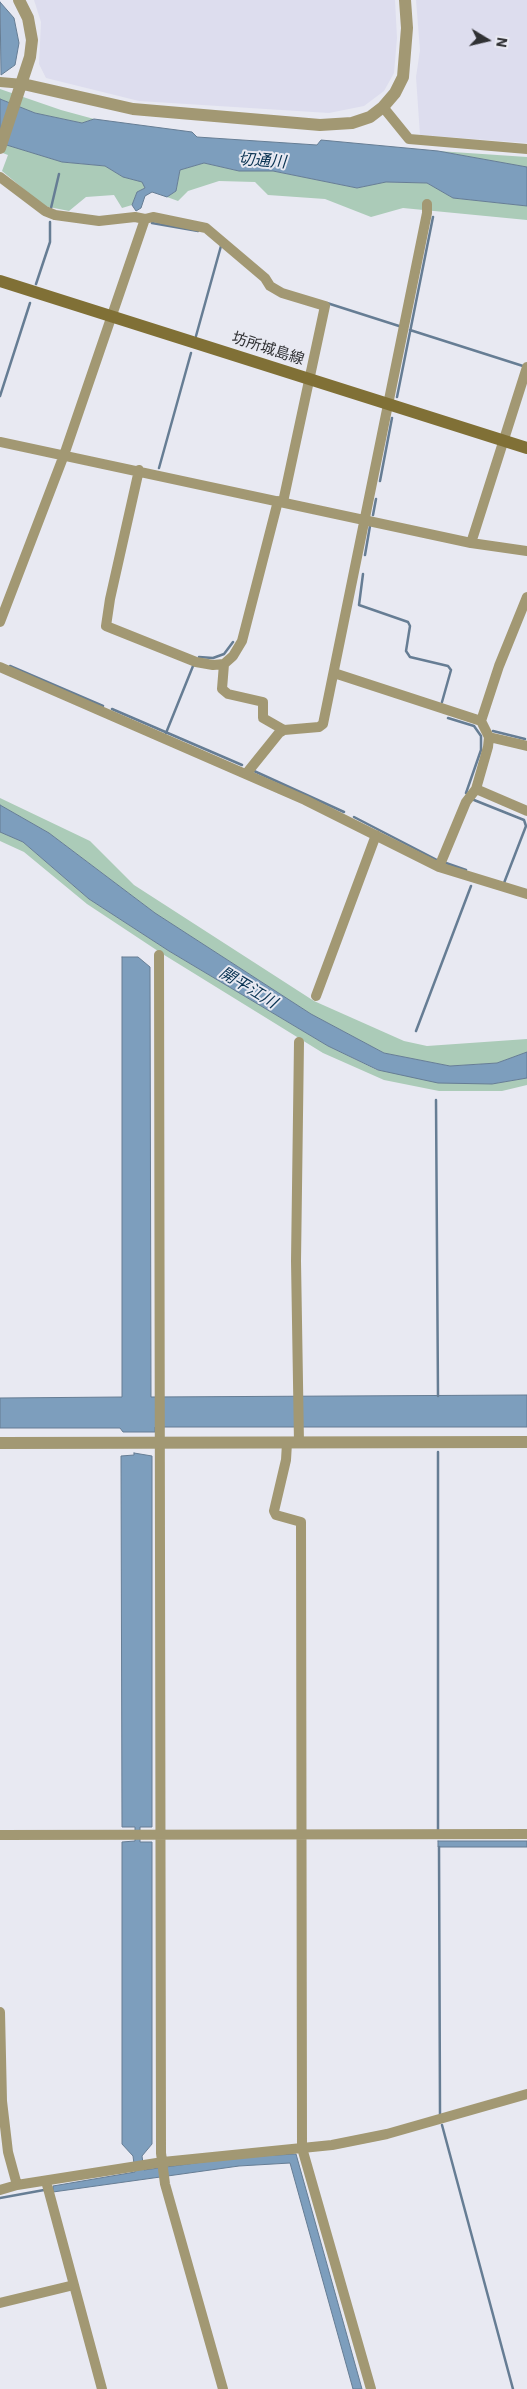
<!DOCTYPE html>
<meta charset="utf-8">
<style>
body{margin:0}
#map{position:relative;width:527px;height:2389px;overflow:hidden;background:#e8e9f2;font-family:"IBM Plex Sans",sans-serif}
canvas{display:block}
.north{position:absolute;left:462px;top:15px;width:50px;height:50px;-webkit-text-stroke:4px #e8e9f2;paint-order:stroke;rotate:99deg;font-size:14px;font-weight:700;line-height:20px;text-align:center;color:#303134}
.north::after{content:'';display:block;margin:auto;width:18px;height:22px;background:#303134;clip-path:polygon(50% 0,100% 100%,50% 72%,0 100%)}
</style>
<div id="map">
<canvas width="527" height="2389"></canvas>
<div class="north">N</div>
</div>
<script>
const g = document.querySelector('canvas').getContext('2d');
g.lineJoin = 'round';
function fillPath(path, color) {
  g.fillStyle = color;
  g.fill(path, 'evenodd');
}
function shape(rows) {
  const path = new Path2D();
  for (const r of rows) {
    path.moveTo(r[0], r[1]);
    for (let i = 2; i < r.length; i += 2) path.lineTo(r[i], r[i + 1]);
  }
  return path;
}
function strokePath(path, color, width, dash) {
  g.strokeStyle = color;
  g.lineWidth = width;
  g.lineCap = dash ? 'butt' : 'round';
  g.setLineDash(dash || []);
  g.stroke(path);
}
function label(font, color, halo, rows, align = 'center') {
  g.font = font + ' "IBM Plex Sans","Noto Sans JP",sans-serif';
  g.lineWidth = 4;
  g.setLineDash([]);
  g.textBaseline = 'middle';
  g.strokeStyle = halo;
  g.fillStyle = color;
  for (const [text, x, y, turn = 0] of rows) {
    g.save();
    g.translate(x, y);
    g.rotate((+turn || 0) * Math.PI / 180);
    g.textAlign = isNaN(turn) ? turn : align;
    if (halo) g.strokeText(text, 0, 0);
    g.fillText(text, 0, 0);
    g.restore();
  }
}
fillPath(shape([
 [34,0,395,0,397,38,394,73,384,91,364,106,329,113,139,101,46,78,39,64,41,22],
 [416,0,527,0,527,143,420,135,416,77,420,50]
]), '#dde');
fillPath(shape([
 [0,89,61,110,94,119,82,123,35,113,0,99],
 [0,143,62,162,105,166,123,177,143,182,145,188,137,192,132,205,122,208,114,195,86,197,69,211,44,206,2,171,8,155,0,152],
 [438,151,527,157,527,167],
 [204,163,239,171,273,171,357,188,385,182,427,183,453,198,527,206,527,220,403,208,371,217,325,199,268,195,255,182,219,181,188,191,178,201,167,197,176,191,180,170],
 [0,798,90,841,134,885,314,1001,404,1041,427,1046,527,1039,527,1052,497,1063,450,1066,384,1053,311,1014,155,913,49,833,0,805],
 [0,832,23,842,89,899,169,951,328,1046,377,1070,492,1084,527,1078,527,1085,502,1091,439,1091,384,1080,323,1053,161,953,87,904,24,852,0,841]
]), '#abcbb8');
const water = shape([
 [0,2,14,18,19,43,15,65,1,75,0,2],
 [0,99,35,113,82,123,94,119,192,132,197,137,317,145,321,140,438,151,527,167,527,206,453,198,427,183,386,182,357,188,273,171,239,171,204,163,180,170,176,191,167,197,152,192,145,196,141,208,136,211,132,205,137,192,145,188,142,182,123,177,105,166,62,162,0,143,0,99],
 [0,805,49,833,155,913,311,1014,384,1053,450,1066,497,1063,527,1052,527,1078,492,1084,438,1083,378,1070,328,1046,169,951,89,899,23,842,0,832,0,805],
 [122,957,138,957,150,967,151,1397,527,1395,527,1427,155,1427,155,1432,123,1432,120,1428,0,1428,0,1398,122,1397,122,957],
 [134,1453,152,1456,152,1827,140,1827,140,1842,152,1842,152,2144,142,2156,144,2170,239,2157,296,2154,362,2389,353,2389,290,2163,239,2166,53,2192,53,2186,135,2172,133,2156,122,2144,122,1842,135,1841,135,1827,122,1827,121,1456,134,1455,134,1453],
 [438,1841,527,1841,527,1847,438,1847,438,1841]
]);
fillPath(water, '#7d9ebd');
strokePath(water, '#667d94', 1);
strokePath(shape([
 [51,208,59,174],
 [152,223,198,231],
 [36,284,50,242,50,222],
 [327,303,399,326],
 [410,330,523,366],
 [196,336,221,246],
 [0,396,30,303],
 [397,397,433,217],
 [159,468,191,353],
 [380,481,392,418],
 [373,515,376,499],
 [365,555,370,526],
 [363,574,359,605,408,622,410,626,406,651,410,657,448,666,451,670,442,702],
 [199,657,213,658,224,654,233,642],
 [10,666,103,706],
 [112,709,242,765],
 [448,718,474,726,481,736,481,750,466,793],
 [493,731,525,739],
 [166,733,193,666],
 [254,771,344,812],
 [474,800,524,820,526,826,504,883],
 [354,817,437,860],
 [446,863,466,870],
 [416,1031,471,886],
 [436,1100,438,1396],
 [438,1452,438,1830],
 [439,1847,440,2114],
 [442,2125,513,2389],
 [0,2198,44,2190]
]), '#667d94', 2.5);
strokePath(shape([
 [0,82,23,84],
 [383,107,409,139,527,149],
 [0,177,45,211,55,215,99,221,135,217,145,219],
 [0,442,471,543,527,551],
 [139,470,110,599,106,626,196,662,213,665,224,664,233,656,242,641,278,501],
 [471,543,527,367],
 [0,622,64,455,145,219,153,217,206,228,265,278,270,286,282,293,325,306,283,502],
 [224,664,222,689,228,694,263,702,263,718,284,730],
 [0,667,305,800,439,867,527,894],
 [334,673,481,721,489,737,488,747,476,789,527,811],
 [481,721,499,666,527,597],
 [489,737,527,746],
 [246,774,279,733,284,730,319,727,323,724,427,213,427,204],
 [439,867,466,802,476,789],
 [159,955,161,2153,165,2184,223,2389],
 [316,996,376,835],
 [299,1042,296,1261,299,1443],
 [287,1443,286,1460,274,1511,276,1515,301,1522,302,2148,371,2389],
 [0,1835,527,1834],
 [0,2012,2,2101,8,2152,17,2185],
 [46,2181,102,2389],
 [0,2190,17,2185,163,2162,332,2145,387,2134,527,2094],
 [0,2303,74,2285]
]), '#a29873', 10);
strokePath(shape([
 [23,84,133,109,320,125,352,123,370,117,383,107,395,93,403,77,407,28,405,0],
 [0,148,30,57,32,40,28,18,19,0],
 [0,1443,527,1442]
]), '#a29873', 12);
strokePath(shape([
 [0,281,527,448]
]), '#807036', 12);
label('15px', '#303134', '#e8e9f2', [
 ["坊所城島線",268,349,18]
]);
label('italic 16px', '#073150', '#e8e9f2', [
 ["切通川",262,161,4],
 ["開平江川",248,988,31]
]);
</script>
